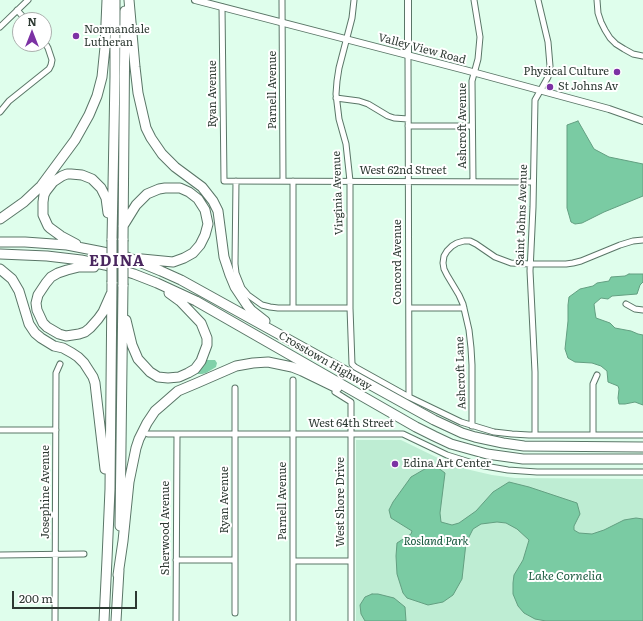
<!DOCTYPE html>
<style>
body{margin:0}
#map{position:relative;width:643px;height:621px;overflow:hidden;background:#dffeec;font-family:Literata,serif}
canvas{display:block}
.north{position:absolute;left:12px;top:12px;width:40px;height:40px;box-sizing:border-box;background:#fff;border:1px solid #abb0ad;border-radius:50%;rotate:0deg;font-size:11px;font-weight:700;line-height:16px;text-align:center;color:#2d3932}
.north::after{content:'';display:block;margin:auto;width:14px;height:18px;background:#7c32a4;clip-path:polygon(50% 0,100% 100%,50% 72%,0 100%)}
.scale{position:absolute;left:12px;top:591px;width:125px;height:18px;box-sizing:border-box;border:2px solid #2d3932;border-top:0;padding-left:5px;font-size:12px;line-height:14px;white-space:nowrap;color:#2d3932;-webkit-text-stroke:3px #fff;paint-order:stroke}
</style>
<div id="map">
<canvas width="643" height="621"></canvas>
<div class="north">N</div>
<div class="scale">200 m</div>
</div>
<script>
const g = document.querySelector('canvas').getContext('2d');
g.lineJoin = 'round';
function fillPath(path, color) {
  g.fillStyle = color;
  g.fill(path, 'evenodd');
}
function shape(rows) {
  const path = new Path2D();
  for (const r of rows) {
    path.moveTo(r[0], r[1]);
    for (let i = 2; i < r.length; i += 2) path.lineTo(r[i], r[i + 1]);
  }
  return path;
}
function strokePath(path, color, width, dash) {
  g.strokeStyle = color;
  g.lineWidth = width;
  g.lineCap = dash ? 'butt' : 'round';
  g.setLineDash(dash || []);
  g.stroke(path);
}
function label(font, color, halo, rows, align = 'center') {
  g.font = font + ' Literata,serif';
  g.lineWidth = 4;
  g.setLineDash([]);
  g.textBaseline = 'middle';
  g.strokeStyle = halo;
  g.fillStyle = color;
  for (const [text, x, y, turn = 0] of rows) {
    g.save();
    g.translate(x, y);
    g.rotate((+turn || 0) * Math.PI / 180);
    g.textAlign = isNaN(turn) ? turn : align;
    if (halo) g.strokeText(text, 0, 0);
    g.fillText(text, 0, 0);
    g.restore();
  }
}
fillPath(shape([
 [356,440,401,440,440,459,466,469,492,475,515,478,643,479,643,621,356,621]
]), '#beedd3');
fillPath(shape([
 [204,360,215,360,217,363,216,367,206,373,202,374,198,374,196,371]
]), '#80d1a9');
const water = shape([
 [578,121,594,149,609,157,643,164,643,196,604,212,582,223,575,224,571,222,567,208,567,125,578,121],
 [629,274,643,274,643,282,640,285,637,294,612,296,608,299,601,298,594,304,595,312,596,318,610,323,615,328,631,331,638,334,643,335,643,405,635,402,625,404,619,404,618,398,619,389,618,386,608,382,607,371,601,366,592,363,575,362,568,358,565,349,568,321,568,305,569,297,580,289,593,286,597,283,609,281,611,277,625,276,629,274],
 [430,466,437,467,445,473,440,513,441,522,452,525,459,523,476,511,493,492,509,482,529,487,577,503,580,514,574,526,574,530,579,533,592,534,604,530,624,520,636,518,643,519,643,621,546,621,535,619,524,613,518,606,513,594,513,583,514,575,523,560,529,540,517,529,506,523,497,522,481,524,473,529,466,543,462,579,453,595,443,602,428,605,407,598,403,593,397,574,396,556,397,543,411,534,412,531,391,518,389,510,393,502,411,477,430,466],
 [372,594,378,594,394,598,405,607,406,621,365,621,361,614,360,605,365,597,372,594]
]);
fillPath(water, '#7acba3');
strokePath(water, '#639f81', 1);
const minor = shape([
 [282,0,283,181],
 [354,0,352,18,339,68,337,81,336,94,339,119,346,144,350,181,350,308,352,364,355,367,409,397,461,422,494,432,512,434,529,435,643,435],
 [597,0,598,13,601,22,605,30,610,38,616,44,624,49,633,54,643,56],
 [222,7,224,181,533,182],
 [17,10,26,20],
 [0,27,28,0],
 [408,55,409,397],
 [336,98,359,101,368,104,388,116,394,118,408,119],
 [0,112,9,101,49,69,51,65,52,60,48,48,44,41],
 [408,126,472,126],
 [236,181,235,264,236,273,242,288,248,295,262,305,270,307,278,308,350,308],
 [293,181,293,308],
 [473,182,472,81,478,59,480,37,474,0],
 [626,304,635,309,643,310],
 [409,308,464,308],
 [335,392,351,402,351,621],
 [472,426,472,365,471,348,469,330,463,304,459,295,447,275,444,269,443,263,444,256,447,251,452,246,457,243,464,241,470,241,476,244,495,257,511,263,530,264,566,264,573,263,581,261,620,245,633,241,643,240],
 [0,430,56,430],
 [148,434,403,434,447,455,479,465,508,470,537,472,643,472],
 [593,434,593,384,597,375],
 [535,435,535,372,530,271,533,207,535,100,548,77,550,66,548,42,538,0],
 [0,555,84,554],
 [176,560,234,560],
 [293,561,351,561],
 [235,613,235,388],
 [55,621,56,373,60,364],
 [176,621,177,434],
 [293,621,293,380]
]);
const tertiary = shape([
 [195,0,465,70,609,109,643,121],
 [408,0,408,55]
]);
const motorway = shape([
 [129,0,135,67,138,93,146,128,151,138,162,154,175,167,202,187,213,201,218,211,224,257,230,275,235,287,247,305,251,310,265,321],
 [0,219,24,202,41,186,75,140,89,115,97,96,102,77,105,47,107,0],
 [123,226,136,205,147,194,159,189,165,188,180,188,189,192,198,199,205,210,208,224,205,235,200,245,193,253,184,258,173,262,142,259],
 [112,240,115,76,115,0],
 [123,240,125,11],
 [0,242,25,242,67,245,98,251,127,257,161,271,181,280,434,420,462,433,475,437,503,443,524,446,643,447],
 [76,244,61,236,50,228,48,226,43,215,43,202,44,195,46,191,53,182,62,176,67,174,71,174,82,175,92,179,101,188,106,198,108,213],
 [0,254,47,256,81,260,105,265,134,274,157,283,196,301,416,427,434,436,451,444,487,454,523,459,643,459],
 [94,267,79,267,67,270,58,273,51,277,46,283,38,295,36,303,37,310,43,323,47,327,59,334,66,336,79,334,85,332,90,328,98,319,103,312,111,294],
 [0,269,12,279,19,291,29,324,35,333,41,338,54,346,63,348,72,353,78,357,84,363,93,377,95,383,96,392,105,469],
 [126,320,132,345,138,359,150,372,158,377,168,378,179,377,188,373,195,369,201,361,207,345,207,338,201,323,180,301,169,293],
 [120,526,123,285],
 [118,575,123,541,129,482,136,448,139,439,147,423,155,411,162,405,178,391,197,383,236,366,253,363,268,362,292,367,302,371,337,388],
 [104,621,107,559,110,489,112,282],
 [116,621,119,570]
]);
strokePath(minor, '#5a7667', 7);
strokePath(tertiary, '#5a7667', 8);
strokePath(motorway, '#5a7667', 11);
strokePath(minor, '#fff', 5);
strokePath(tertiary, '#fff', 6);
strokePath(motorway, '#fff', 9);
const motorwayBridge = shape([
 [112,240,112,282],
 [123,240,123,285]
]);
strokePath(motorwayBridge, '#5a7667', 11, []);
strokePath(motorwayBridge, '#fff', 9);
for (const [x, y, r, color] of [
 [76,36,4,"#7c32a4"],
 [617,72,4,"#7c32a4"],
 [550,87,4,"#7c32a4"],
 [395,464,4,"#7c32a4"]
]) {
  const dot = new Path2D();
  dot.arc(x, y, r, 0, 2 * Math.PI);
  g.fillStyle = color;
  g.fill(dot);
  strokePath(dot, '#fff', 1.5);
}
label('11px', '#2d3932', '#fff', [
 ["Normandale",84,30],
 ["Lutheran",84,43],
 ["Physical Culture",609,72,"right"],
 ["St Johns Av",558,87],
 ["Edina Art Center",403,464]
], 'left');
label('11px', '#2d3932', '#fff', [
 ["Valley View Road",422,49,15],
 ["Parnell Avenue",273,90,-90],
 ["Ryan Avenue",213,94,-90],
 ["Ashcroft Avenue",463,126,-90],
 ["West 62nd Street",403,171],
 ["Virginia Avenue",338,193,-92],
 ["Saint Johns Avenue",522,215,-88],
 ["Concord Avenue",398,262,-90],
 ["Crosstown Highway",325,361,30],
 ["Ashcroft Lane",461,373,-92],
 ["West 64th Street",351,424],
 ["Josephine Avenue",46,492,-90],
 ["Ryan Avenue",225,500,-90],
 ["Parnell Avenue",283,501,-90],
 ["West Shore Drive",341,502,-90],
 ["Sherwood Avenue",166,528,-90]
]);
label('italic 11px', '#115237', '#fff', [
 ["Rosland Park",436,542]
]);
label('italic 12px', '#1e5c41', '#fff', [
 ["Lake Cornelia",565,576]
]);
g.letterSpacing = '1px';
label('bold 15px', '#4a275f', '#fff', [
 ["EDINA",117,262]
]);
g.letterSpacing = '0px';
</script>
